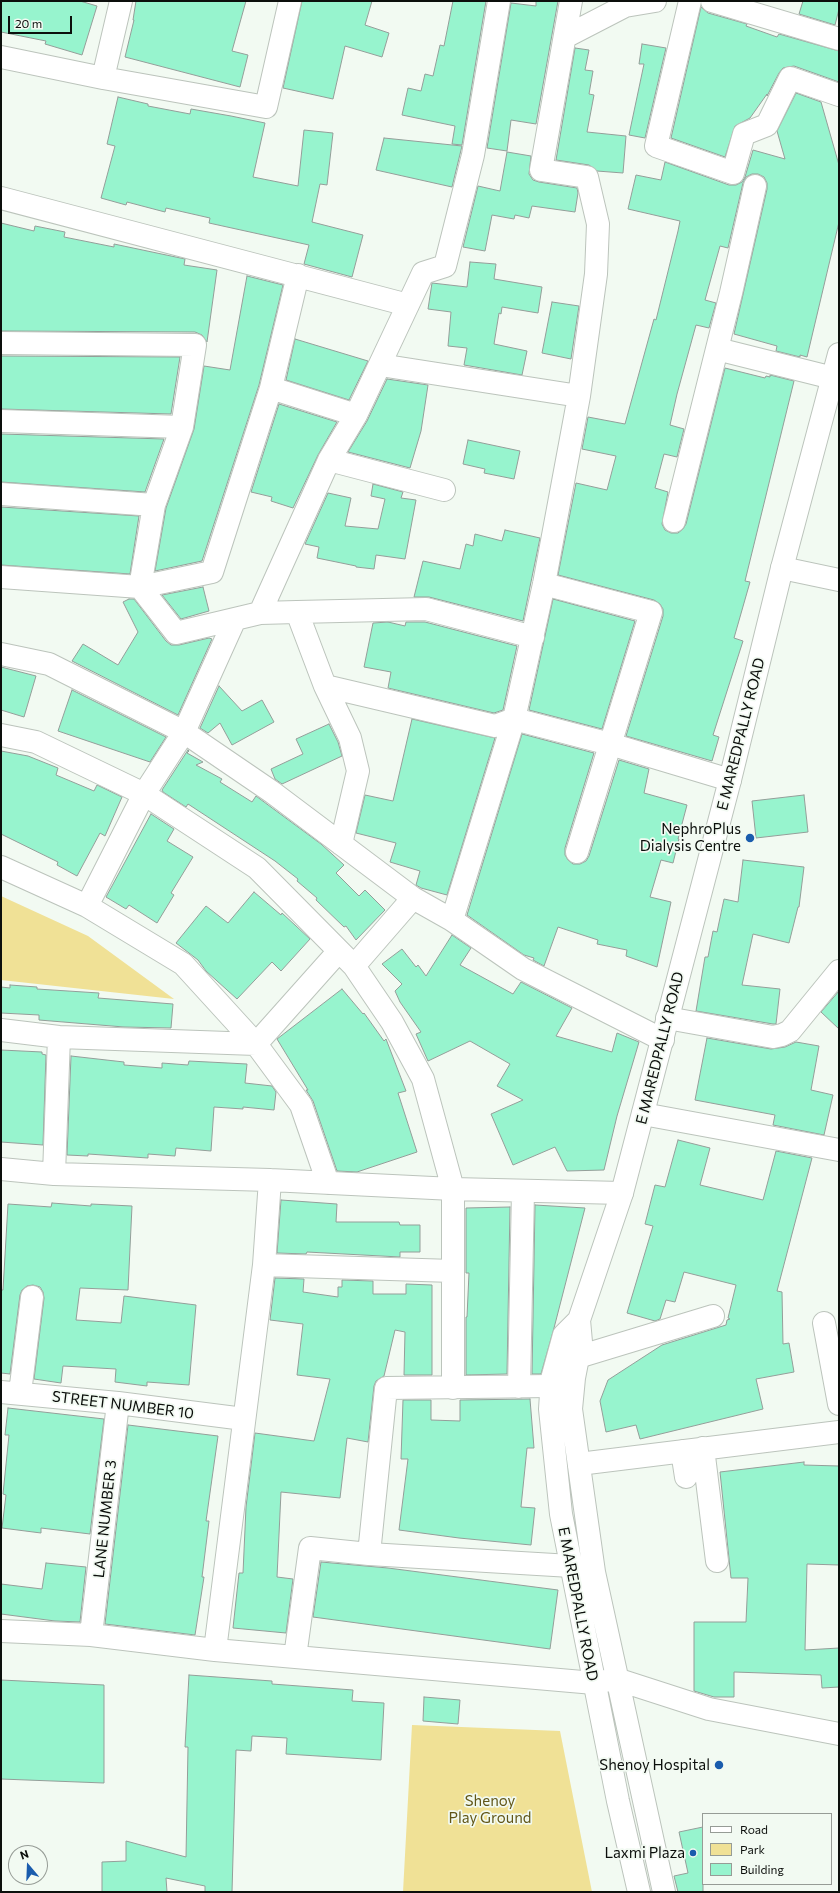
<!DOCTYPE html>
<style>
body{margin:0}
#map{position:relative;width:840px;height:1893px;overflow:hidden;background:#f2faf2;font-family:Commissioner,sans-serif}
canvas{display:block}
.frame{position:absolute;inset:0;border:2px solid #0c0f0c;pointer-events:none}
.legend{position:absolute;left:702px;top:1813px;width:130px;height:72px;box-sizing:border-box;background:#f2faf2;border:1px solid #969c96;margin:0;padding:5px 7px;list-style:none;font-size:12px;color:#0c0f0c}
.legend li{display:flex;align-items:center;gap:8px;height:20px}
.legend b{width:20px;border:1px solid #969c96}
.north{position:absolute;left:8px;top:1845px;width:40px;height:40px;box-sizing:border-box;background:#f2faf2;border:1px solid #969c96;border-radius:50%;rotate:341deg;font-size:11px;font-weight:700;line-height:16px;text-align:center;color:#0c0f0c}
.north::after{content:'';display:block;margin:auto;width:14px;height:18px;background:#1a5cad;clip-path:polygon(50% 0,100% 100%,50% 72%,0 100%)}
.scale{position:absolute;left:8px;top:16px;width:64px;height:18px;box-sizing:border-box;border:2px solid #0c0f0c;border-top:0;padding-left:5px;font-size:12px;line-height:14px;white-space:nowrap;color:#0c0f0c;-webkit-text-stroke:3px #f2faf2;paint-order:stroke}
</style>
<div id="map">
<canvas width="840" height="1893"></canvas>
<div class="frame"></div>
<ul class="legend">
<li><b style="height:5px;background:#fff"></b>Road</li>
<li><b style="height:11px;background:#f0e196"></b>Park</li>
<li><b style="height:11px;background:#97f4ce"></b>Building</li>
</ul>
<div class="north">N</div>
<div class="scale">20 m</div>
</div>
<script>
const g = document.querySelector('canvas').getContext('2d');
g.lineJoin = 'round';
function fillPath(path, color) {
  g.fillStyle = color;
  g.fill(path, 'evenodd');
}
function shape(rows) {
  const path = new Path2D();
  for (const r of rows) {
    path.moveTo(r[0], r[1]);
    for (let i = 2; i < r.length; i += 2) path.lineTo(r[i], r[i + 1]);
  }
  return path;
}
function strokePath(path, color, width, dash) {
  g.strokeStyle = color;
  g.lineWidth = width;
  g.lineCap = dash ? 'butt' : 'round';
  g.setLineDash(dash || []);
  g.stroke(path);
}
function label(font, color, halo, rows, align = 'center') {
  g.font = font + ' Commissioner,sans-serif';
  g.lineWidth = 3.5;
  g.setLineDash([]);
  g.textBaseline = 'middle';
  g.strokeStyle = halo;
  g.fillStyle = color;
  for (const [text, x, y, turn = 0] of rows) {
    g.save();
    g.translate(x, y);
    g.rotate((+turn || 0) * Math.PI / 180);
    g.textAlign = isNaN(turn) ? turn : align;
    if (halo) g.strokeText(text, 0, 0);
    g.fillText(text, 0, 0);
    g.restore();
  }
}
fillPath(shape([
 [1,896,88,936,174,999,1,980],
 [412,1725,560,1731,592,1892,403,1892]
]), '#f0e196');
const building = shape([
 [1,1,80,1,97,6,82,55,45,44,46,41,1,32,1,1],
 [136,1,246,1,232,51,248,55,240,87,125,57,134,20,133,20,136,1],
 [302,1,372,1,365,25,389,33,382,57,345,46,333,99,283,88,302,1],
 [453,1,486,1,462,145,452,144,455,126,402,115,408,88,421,91,425,74,433,76,440,45,444,46,453,1],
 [536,1,558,1,536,124,511,120,507,151,487,148,511,3,536,6,536,1],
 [803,1,839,1,839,9,835,25,799,14,803,1],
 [701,7,708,13,747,24,746,26,777,37,779,34,839,51,839,82,794,66,783,68,779,73,767,96,767,94,750,118,735,126,725,157,671,138,701,7],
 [642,44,666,48,645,138,629,135,644,64,639,64,642,44],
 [575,48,589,50,585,70,593,71,589,94,594,95,587,132,626,136,623,173,597,171,589,165,556,160,575,48],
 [796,93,821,102,839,165,839,222,807,357,800,355,800,357,776,351,777,346,734,334,767,189,767,183,764,177,758,174,752,174,746,177,743,183,728,248,720,246,705,300,716,303,709,328,696,325,677,394,670,425,684,429,677,457,664,454,655,488,668,492,662,524,665,530,671,533,678,533,683,529,686,524,725,368,765,378,766,376,770,377,770,375,794,381,745,581,750,582,734,638,743,641,713,735,719,737,712,761,626,736,663,616,663,609,660,604,654,600,558,575,576,483,607,490,616,456,582,449,588,417,625,424,654,319,656,320,678,231,680,221,628,209,636,175,661,180,665,162,729,185,736,185,742,182,745,177,753,150,785,159,777,131,796,93],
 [118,97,148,104,148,106,190,114,191,109,231,116,265,123,253,177,298,186,304,130,333,133,327,185,320,184,312,222,363,235,352,277,304,264,309,245,209,223,210,218,166,208,165,212,127,202,126,205,101,198,115,146,107,144,118,97],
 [384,138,462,146,452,187,376,170,384,138],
 [507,152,531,156,529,174,533,180,539,182,577,188,578,193,575,212,532,206,529,218,515,215,514,219,492,215,485,251,463,247,478,186,500,191,507,152],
 [1,223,34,231,35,226,65,232,64,237,114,247,114,244,171,256,185,259,184,265,217,270,207,342,202,335,195,332,1,331,1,223],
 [470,262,496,264,494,279,542,287,538,313,502,307,501,314,499,313,494,344,527,351,522,375,464,365,467,348,448,346,451,312,428,309,432,283,467,287,470,262],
 [247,276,283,285,259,385,202,561,155,571,166,508,194,429,204,366,230,370,247,276],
 [552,302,579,306,571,359,542,353,552,302],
 [295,339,368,361,349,400,286,380,295,339],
 [1,356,180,357,171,414,1,409,1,356],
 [387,379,428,385,421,431,410,468,348,452,367,421,387,379],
 [279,404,337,422,318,455,293,508,271,501,272,497,251,492,279,404],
 [1,434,164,439,145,492,1,482,1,434],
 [468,440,520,451,514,479,484,473,485,469,463,464,468,440],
 [373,484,403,492,401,498,416,500,405,559,376,555,374,569,356,567,356,566,317,558,319,547,305,544,328,493,351,498,345,526,378,529,385,499,371,496,373,484],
 [1,507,139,516,130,574,1,565,1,507],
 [505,530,540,538,523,621,429,597,414,597,423,561,460,569,466,544,473,546,475,534,502,541,505,530],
 [203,587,209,611,181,619,162,595,203,587],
 [129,599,134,599,166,641,171,645,179,645,209,638,212,639,178,715,72,661,83,644,118,665,138,632,123,602,129,599],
 [553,599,635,621,602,729,529,710,553,599],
 [388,622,405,626,406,622,425,622,517,646,503,710,494,713,388,688,391,672,364,667,373,623,388,622],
 [1,667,36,676,24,717,1,710,1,667],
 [219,686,242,711,262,700,274,722,232,745,220,723,208,733,200,728,219,686],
 [72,690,166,737,150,762,58,731,72,690],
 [412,719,495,738,447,895,421,888,416,885,420,871,390,862,396,843,356,833,365,795,393,801,412,719],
 [329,724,338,742,342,756,282,784,275,779,271,769,303,754,296,739,329,724],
 [522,734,594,753,565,848,565,855,568,860,573,864,580,864,586,861,589,856,619,760,649,769,644,793,687,805,678,839,679,839,673,863,661,860,650,897,671,902,657,967,626,956,627,950,597,944,598,940,558,927,544,966,533,960,534,958,524,955,467,915,522,734],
 [188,750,189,751,187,753,203,762,196,765,222,779,220,782,252,802,256,796,321,844,344,865,336,873,359,896,365,890,385,910,356,940,346,926,344,927,316,900,317,898,297,881,298,879,275,861,188,804,186,807,163,792,162,790,188,750],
 [1,751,28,756,58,768,56,775,94,791,97,785,122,797,105,836,100,833,77,876,57,865,58,862,1,834,1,751],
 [804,795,808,832,756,838,752,801,804,795],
 [151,814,174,829,167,841,193,857,171,893,174,895,157,923,129,905,126,909,106,897,151,814],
 [743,860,804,867,799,907,798,907,789,943,753,934,742,985,780,989,776,1024,773,1024,696,1011,705,957,708,957,713,931,717,932,724,899,738,902,743,860],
 [254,892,281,915,282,913,310,939,281,971,272,962,237,999,206,971,198,960,176,943,206,906,228,923,254,892],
 [452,935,471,948,460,965,513,994,521,982,572,1008,556,1036,612,1052,617,1033,639,1042,617,1116,604,1170,567,1171,555,1147,513,1165,491,1114,523,1100,497,1086,510,1064,470,1041,428,1061,416,1034,421,1032,400,1002,395,991,402,984,382,964,402,949,416,967,418,965,426,976,452,935],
 [10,985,37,987,37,989,99,993,98,998,173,1004,171,1028,124,1027,39,1020,39,1015,1,1013,1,987,10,988,10,985],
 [342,989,363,1014,364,1013,384,1041,386,1039,406,1091,398,1093,417,1152,357,1172,337,1171,313,1101,306,1090,308,1090,277,1039,342,989],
 [839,991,839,1029,821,1012,839,991],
 [707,1038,771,1049,785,1047,796,1042,819,1046,811,1090,833,1095,824,1135,773,1125,775,1115,695,1100,707,1038],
 [1,1050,42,1052,42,1054,46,1055,43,1145,1,1142,1,1050],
 [71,1056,124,1062,124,1065,162,1068,162,1063,188,1065,189,1061,247,1064,245,1083,272,1086,276,1092,274,1110,243,1107,243,1109,214,1107,211,1151,176,1148,175,1156,148,1154,148,1158,88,1154,88,1156,67,1155,71,1056],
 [678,1140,710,1148,700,1185,763,1200,776,1151,812,1158,777,1291,782,1292,783,1344,789,1343,794,1372,756,1379,763,1409,640,1439,636,1425,606,1432,600,1401,608,1380,662,1345,726,1325,727,1320,730,1319,728,1318,736,1285,684,1272,675,1302,666,1300,660,1319,655,1321,627,1313,653,1226,645,1224,655,1185,665,1187,678,1140],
 [281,1200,337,1204,336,1222,399,1222,400,1225,420,1225,420,1252,400,1252,400,1257,307,1252,306,1254,277,1253,281,1200],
 [52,1203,91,1206,91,1204,132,1206,128,1290,80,1288,76,1320,121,1323,124,1296,196,1305,189,1385,147,1382,147,1386,115,1382,116,1369,63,1366,61,1383,34,1379,44,1298,43,1292,40,1287,33,1285,27,1286,22,1290,20,1295,10,1374,1,1373,1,1290,3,1290,8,1204,51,1207,52,1203],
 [535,1205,585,1208,554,1328,541,1374,532,1374,535,1205],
 [510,1207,507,1374,466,1375,466,1317,467,1317,469,1273,466,1273,466,1208,510,1207],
 [275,1278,304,1279,303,1292,338,1297,338,1287,342,1287,342,1280,373,1281,373,1294,406,1294,406,1284,432,1285,432,1375,404,1375,405,1332,395,1330,384,1376,376,1381,374,1386,368,1442,347,1438,340,1498,281,1492,277,1577,293,1579,286,1633,233,1628,239,1573,243,1573,246,1507,255,1433,314,1441,330,1379,297,1375,303,1324,270,1320,275,1278],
 [530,1399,534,1448,527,1448,521,1507,535,1508,531,1545,459,1538,399,1530,408,1459,401,1459,403,1400,431,1400,431,1420,460,1421,460,1400,530,1399],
 [8,1408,104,1419,90,1534,41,1528,41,1533,2,1528,6,1495,3,1494,9,1435,5,1435,8,1408],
 [128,1425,218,1436,206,1521,209,1521,202,1577,204,1577,195,1635,105,1624,128,1425],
 [804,1462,804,1465,839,1466,839,1565,807,1564,805,1650,839,1648,839,1687,822,1688,821,1675,734,1672,734,1697,714,1697,694,1691,694,1622,746,1622,748,1578,731,1578,720,1472,804,1462],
 [321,1562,388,1568,558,1590,550,1649,313,1617,321,1562],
 [46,1563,86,1567,80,1622,55,1621,1,1614,1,1584,42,1589,46,1563],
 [189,1675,272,1681,272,1684,353,1690,352,1701,384,1703,381,1760,286,1754,287,1738,252,1736,251,1751,236,1750,232,1892,205,1892,205,1886,166,1878,167,1892,102,1892,102,1862,126,1861,126,1841,186,1857,188,1747,185,1747,189,1675],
 [1,1680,104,1685,104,1783,1,1779,1,1680],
 [424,1697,460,1700,458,1724,423,1721,424,1697],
 [703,1827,703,1892,678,1892,674,1876,688,1873,679,1832,703,1827]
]);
fillPath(building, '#97f4ce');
strokePath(building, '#949e99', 1);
const street = shape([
 [121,1,103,78,266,107,290,1],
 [571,1,541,170,587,177,598,224,596,274,579,396,544,584,514,719,610,744,730,780],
 [690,1,656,146,733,173,744,134,767,125,790,78,839,95],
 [712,1,839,39],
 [565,37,625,6,655,1],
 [1,57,103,78],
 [1,198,408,305],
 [1,343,195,345,182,427,154,505,140,587,176,633,260,613,297,612,325,686],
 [717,349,833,378],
 [380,365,579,396],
 [271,388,356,415],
 [1,421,182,427],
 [329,460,444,490],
 [1,494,154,505],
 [674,521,731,293,755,186],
 [782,568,839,580],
 [1,577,140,587,212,572,271,388,298,275],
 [544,584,651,612,577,852],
 [297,612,426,609,533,637],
 [260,613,329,460,356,415,423,273,445,266,473,155,499,1],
 [1,654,49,664,184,732,272,792,413,898],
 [1,735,36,742,144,794,257,868,354,966],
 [341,844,358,771,350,738,325,686,495,726,514,719,452,920],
 [1,867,87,906,183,964,256,1044,301,1105,328,1183],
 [87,906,144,794,184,732,235,619],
 [667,1018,773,1037,782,1035,790,1031,839,971],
 [1,1030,59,1037,256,1044,338,952],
 [643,1114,839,1150],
 [1,1169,54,1174,270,1180,453,1189,622,1193],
 [54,1174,59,1037],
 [264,1265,453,1271],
 [824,1323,839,1404],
 [578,1357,713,1316],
 [519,1387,523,1191],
 [453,1388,453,1189,423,1079,392,1022,354,966,413,898,452,920,523,969,663,1040],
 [1,1392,118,1403,244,1419],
 [20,1393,32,1297],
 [703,1448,717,1561],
 [682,1451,686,1477],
 [579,1464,839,1432],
 [369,1554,386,1388,551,1386],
 [1,1631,91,1635,215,1650,594,1683],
 [91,1635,118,1403],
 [215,1650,264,1265,270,1180],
 [295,1657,310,1548,369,1554,571,1566]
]);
const secondary = shape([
 [579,1320,581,1342,574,1378,571,1409,594,1572,664,1892],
 [605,1681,616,1679,709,1709,839,1734],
 [639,1892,618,1801,561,1514,550,1409,552,1379,564,1335,579,1320,622,1193,730,780,782,568,839,354]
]);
strokePath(street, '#bcc4bc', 24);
strokePath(secondary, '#bcc4bc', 24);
strokePath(street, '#fff', 22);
strokePath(secondary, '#fff', 22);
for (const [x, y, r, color] of [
 [750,838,5,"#1a5cad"],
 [719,1765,5,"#1a5cad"],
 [693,1853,4,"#1a5cad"]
]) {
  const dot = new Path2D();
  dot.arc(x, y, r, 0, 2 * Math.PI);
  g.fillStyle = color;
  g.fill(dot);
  strokePath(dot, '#f2faf2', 1.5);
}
label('15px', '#0c0f0c', '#f2faf2', [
 ["E MAREDPALLY ROAD",741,734,-76],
 ["E MAREDPALLY ROAD",660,1048,-76],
 ["STREET NUMBER 10",123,1405,7],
 ["LANE NUMBER 3",105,1519,-84],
 ["E MAREDPALLY ROAD",578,1604,79]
]);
label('15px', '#0c0f0c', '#f2faf2', [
 ["NephroPlus",741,829],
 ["Dialysis Centre",741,846],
 ["Shenoy Hospital",710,1765],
 ["Laxmi Plaza",685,1853]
], 'right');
label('15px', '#615617', '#f2faf2', [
 ["Shenoy",490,1801],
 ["Play Ground",490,1818]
]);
</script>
